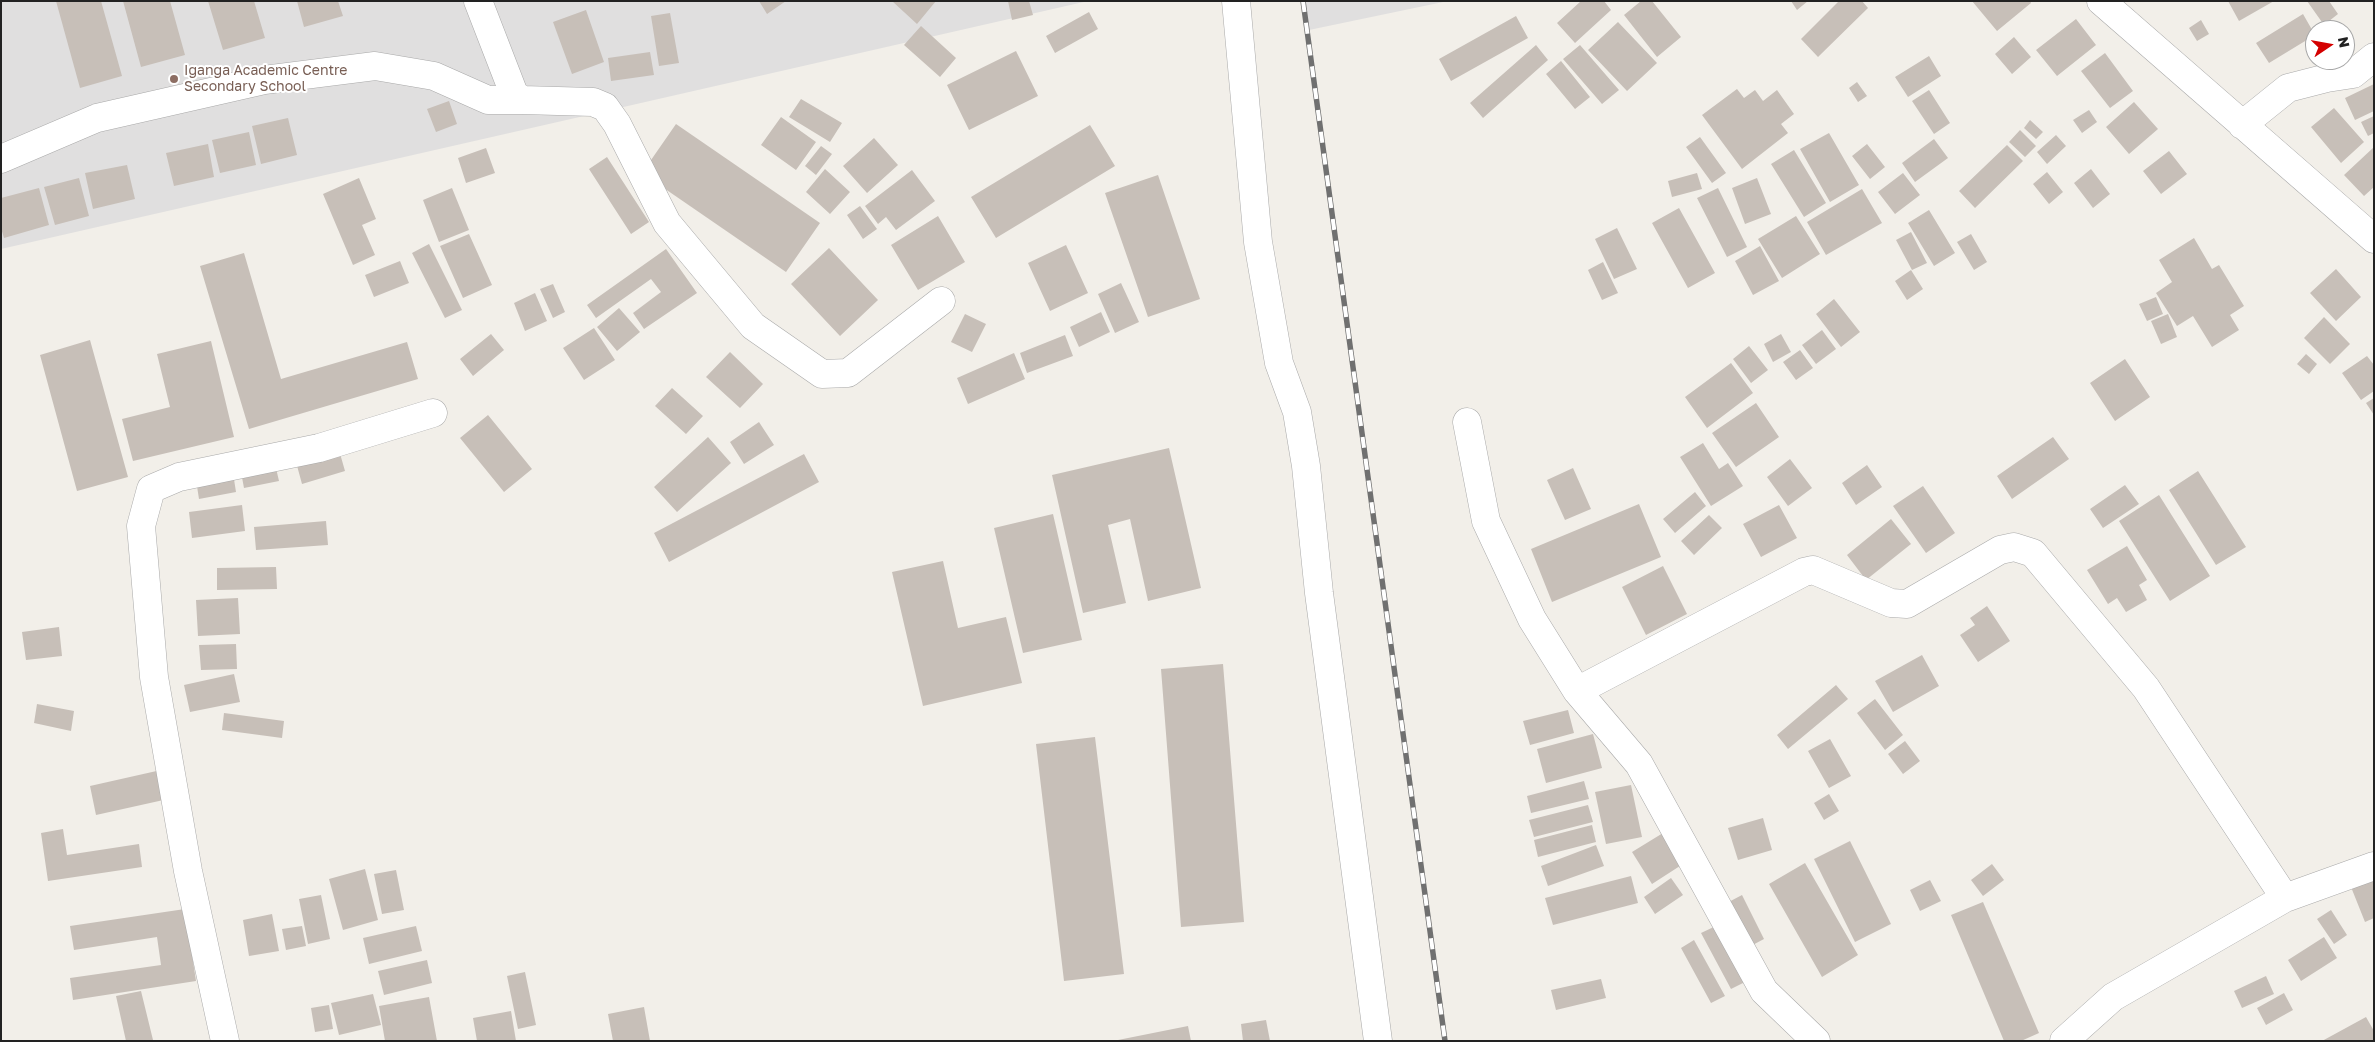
<!DOCTYPE html>
<style>
body{margin:0}
#map{position:relative;width:2375px;height:1042px;overflow:hidden;background:#f2efe9;font-family:"Golos Text",sans-serif}
canvas{display:block}
.frame{position:absolute;inset:0;border:2px solid #222;pointer-events:none}
.north{position:absolute;left:2305px;top:20px;width:50px;height:50px;box-sizing:border-box;background:#fff;border:1px solid #a7a7a7;border-radius:50%;rotate:78deg;font-size:14px;font-weight:700;line-height:20px;text-align:center;color:#222}
.north::after{content:'';display:block;margin:auto;width:18px;height:22px;background:#d40000;clip-path:polygon(50% 0,100% 100%,50% 72%,0 100%)}
</style>
<div id="map">
<canvas width="2375" height="1042"></canvas>
<div class="frame"></div>
<div class="north">N</div>
</div>
<script>
const g = document.querySelector('canvas').getContext('2d');
g.lineJoin = 'round';
function fillPath(path, color) {
  g.fillStyle = color;
  g.fill(path, 'evenodd');
}
function shape(rows) {
  const path = new Path2D();
  for (const r of rows) {
    path.moveTo(r[0], r[1]);
    for (let i = 2; i < r.length; i += 2) path.lineTo(r[i], r[i + 1]);
  }
  return path;
}
function strokePath(path, color, width, dash) {
  g.strokeStyle = color;
  g.lineWidth = width;
  g.lineCap = dash ? 'butt' : 'round';
  g.setLineDash(dash || []);
  g.stroke(path);
}
function label(font, color, halo, rows, align = 'center') {
  g.font = font + ' "Golos Text",sans-serif';
  g.lineWidth = 4;
  g.setLineDash([]);
  g.textBaseline = 'middle';
  g.strokeStyle = halo;
  g.fillStyle = color;
  for (const [text, x, y, turn = 0] of rows) {
    g.save();
    g.translate(x, y);
    g.rotate((+turn || 0) * Math.PI / 180);
    g.textAlign = isNaN(turn) ? turn : align;
    if (halo) g.strokeText(text, 0, 0);
    g.fillText(text, 0, 0);
    g.restore();
  }
}
fillPath(shape([
 [1,1,1088,1,1,249],
 [1305,1,1448,1,1309,30]
]), '#e0dfdf');
fillPath(shape([
 [56,1,101,1,122,76,80,88],
 [123,1,170,1,185,55,141,67],
 [208,1,254,1,265,38,223,50],
 [297,1,338,1,343,16,304,27],
 [759,1,786,1,767,14],
 [892,1,936,1,917,24],
 [1008,1,1029,1,1033,15,1012,20],
 [1581,1,1604,1,1611,10,1575,43,1557,23],
 [1641,1,1652,1,1681,37,1657,57,1624,15],
 [1791,1,1808,1,1797,10],
 [1839,1,1862,1,1868,8,1818,57,1801,39],
 [1972,1,2030,1,2031,3,1997,31],
 [2228,1,2274,1,2239,21],
 [2307,1,2329,1,2338,14,2324,25],
 [586,10,604,62,572,74,553,22],
 [1089,12,1098,29,1055,53,1046,36],
 [670,13,679,63,659,66,651,16],
 [2303,14,2315,35,2269,63,2256,43],
 [1516,16,1528,38,1451,81,1439,59],
 [2076,19,2096,45,2057,76,2036,50],
 [2201,20,2209,34,2197,41,2189,28],
 [1618,22,1657,63,1627,91,1588,50],
 [921,26,956,58,940,77,904,45],
 [2014,37,2031,57,2012,74,1995,54],
 [1536,45,1548,60,1483,118,1470,103],
 [1580,45,1619,90,1602,104,1563,59],
 [1016,51,1038,96,969,130,947,85],
 [650,52,654,75,611,81,608,58],
 [2105,53,2133,91,2110,108,2081,71],
 [1929,56,1941,76,1908,97,1895,77],
 [1561,61,1590,97,1575,109,1546,74],
 [1857,82,1867,96,1858,102,1849,88],
 [2374,84,2374,111,2355,120,2345,98],
 [1737,89,1744,98,1755,90,1763,101,1777,90,1794,114,1781,124,1788,133,1742,169,1702,115],
 [1929,90,1950,123,1934,134,1912,101],
 [801,99,842,123,830,142,789,117],
 [449,101,457,124,436,132,427,109],
 [2134,102,2158,129,2129,154,2106,127],
 [2334,108,2364,142,2341,163,2311,127],
 [2089,110,2097,122,2082,133,2073,120],
 [2374,116,2374,133,2368,136,2361,122],
 [781,117,816,142,796,170,761,145],
 [288,118,297,155,261,164,252,126],
 [2030,120,2043,132,2036,139,2024,128],
 [676,124,820,223,786,272,642,173],
 [1090,125,1115,166,996,238,971,197],
 [2020,130,2036,146,2025,157,2009,142],
 [249,132,256,165,220,173,212,140],
 [1829,133,1859,185,1830,202,1800,149],
 [2056,135,2066,146,2047,164,2037,152],
 [1700,137,1726,173,1712,183,1686,147],
 [874,138,898,165,867,193,843,166],
 [1934,139,1948,158,1915,182,1902,163],
 [208,144,214,177,174,186,166,153],
 [1867,144,1885,167,1870,179,1852,156],
 [2007,145,2023,161,1975,208,1959,191],
 [821,146,832,154,816,175,805,166],
 [2374,147,2374,187,2364,196,2344,175],
 [486,148,495,173,466,183,458,158],
 [1794,150,1826,203,1804,217,1771,164],
 [2169,151,2187,174,2161,194,2143,171],
 [607,157,649,222,631,234,589,169],
 [127,165,135,199,93,209,85,173],
 [825,169,850,192,830,214,806,192],
 [2091,169,2110,194,2093,208,2074,183],
 [912,170,935,201,896,230,886,217,878,224,865,206],
 [2047,172,2063,192,2049,204,2033,184],
 [1697,173,1702,189,1672,197,1668,181],
 [1903,173,1920,195,1895,214,1878,192],
 [1158,175,1200,299,1148,317,1105,193],
 [79,178,89,216,55,225,44,187],
 [359,178,376,219,362,225,375,255,353,265,323,194],
 [1757,178,1771,214,1745,224,1732,188],
 [39,188,49,225,4,238,1,228,1,198],
 [452,188,469,230,439,242,423,200],
 [1718,188,1747,247,1727,257,1697,198],
 [1862,189,1882,223,1826,255,1807,222],
 [860,206,877,229,863,239,847,215],
 [1679,208,1715,273,1688,288,1652,223],
 [1929,210,1955,253,1934,266,1908,223],
 [938,216,965,262,918,290,891,245],
 [1796,216,1820,254,1782,278,1758,239],
 [1617,228,1637,269,1614,279,1595,239],
 [1911,232,1927,263,1912,270,1896,240],
 [469,234,492,285,463,298,440,246],
 [1971,234,1987,262,1974,270,1957,242],
 [2194,238,2212,269,2219,265,2244,306,2230,315,2239,330,2212,347,2193,316,2177,326,2156,293,2172,282,2159,260],
 [429,244,462,310,445,318,412,253],
 [1066,245,1088,293,1050,311,1028,263],
 [1760,246,1779,281,1753,295,1735,261],
 [829,248,878,300,840,336,791,284],
 [666,249,697,293,644,329,633,313,661,292,651,279,596,318,587,305],
 [244,253,281,379,407,342,418,379,249,429,200,266],
 [400,261,409,283,374,297,365,275],
 [1603,262,1618,293,1602,300,1588,270],
 [2336,269,2361,297,2336,321,2310,293],
 [1911,270,1923,289,1907,300,1895,281],
 [1121,283,1139,322,1115,333,1098,294],
 [553,284,565,312,553,318,540,289],
 [535,293,547,321,525,331,514,303],
 [2156,297,2163,314,2147,321,2139,304],
 [1834,299,1860,332,1841,347,1816,314],
 [619,308,640,332,617,351,597,327],
 [1101,312,1110,332,1079,347,1070,327],
 [965,314,986,324,972,352,951,342],
 [2168,314,2177,337,2161,344,2151,321],
 [2324,317,2350,344,2330,364,2304,338],
 [594,328,615,360,584,380,563,348],
 [1822,330,1836,349,1816,364,1802,345],
 [491,334,504,350,473,376,460,359],
 [1781,334,1791,352,1773,362,1764,344],
 [1065,335,1073,356,1027,373,1020,353],
 [90,340,128,477,77,491,40,355],
 [211,341,234,437,133,461,122,419,170,407,157,354],
 [1749,346,1768,370,1751,383,1733,359],
 [1800,350,1813,368,1796,380,1783,362],
 [730,352,763,384,740,408,706,377],
 [1014,353,1025,379,968,404,957,378],
 [2306,354,2317,364,2309,374,2297,364],
 [2367,356,2374,365,2374,391,2361,400,2342,373],
 [2125,359,2150,397,2115,421,2090,383],
 [1731,363,1753,393,1707,428,1685,397],
 [672,388,703,416,686,434,655,406],
 [2374,398,2374,415,2366,403],
 [1756,403,1779,437,1736,467,1712,433],
 [488,415,532,469,504,492,460,438],
 [759,422,774,445,744,464,730,442],
 [708,437,731,463,677,512,654,487],
 [2053,437,2069,459,2012,499,1997,476],
 [1703,443,1719,469,1728,463,1743,486,1711,506,1680,457],
 [1169,448,1201,588,1148,601,1130,519,1108,525,1126,603,1083,613,1052,475],
 [339,450,345,471,302,484,296,462],
 [804,454,819,482,669,562,654,533],
 [1790,459,1812,488,1788,506,1767,477],
 [275,464,279,481,244,488,241,472],
 [1867,465,1882,487,1856,505,1842,483],
 [1573,468,1591,509,1565,520,1547,480],
 [2198,471,2246,547,2216,565,2169,490],
 [233,473,236,492,199,499,196,480],
 [2125,485,2139,504,2103,528,2090,509],
 [1923,486,1955,533,1926,553,1893,506],
 [1695,492,1706,506,1675,533,1663,519],
 [2159,495,2210,576,2170,601,2119,521],
 [1639,504,1661,557,1552,602,1531,549],
 [242,505,245,531,192,538,189,512],
 [1779,505,1797,538,1761,557,1743,524],
 [1053,514,1082,640,1023,653,994,528],
 [1709,515,1722,528,1694,555,1681,541],
 [1891,519,1911,544,1866,580,1847,555],
 [326,521,328,545,256,550,254,527],
 [2127,546,2147,580,2139,585,2147,600,2126,612,2117,598,2108,604,2087,570],
 [943,561,958,628,1006,617,1022,683,923,706,892,572],
 [1663,566,1687,614,1646,635,1622,587],
 [276,567,277,589,217,590,217,568],
 [238,598,240,634,198,636,196,600],
 [1987,606,2010,641,1978,662,1960,635,1975,625,1970,618],
 [59,627,62,656,26,660,22,632],
 [236,644,237,669,201,670,199,645],
 [1922,655,1939,686,1893,712,1875,681],
 [1223,664,1244,922,1181,927,1161,669],
 [234,674,240,702,190,712,184,685],
 [1836,685,1848,699,1788,749,1777,735],
 [1875,699,1903,735,1885,750,1857,713],
 [37,704,74,711,71,731,34,723],
 [1568,710,1574,733,1530,745,1523,721],
 [224,713,284,721,282,738,222,730],
 [1593,734,1602,768,1546,783,1537,749],
 [1095,737,1124,974,1064,981,1036,744],
 [1830,739,1851,776,1829,788,1808,751],
 [1905,741,1920,761,1903,774,1888,754],
 [161,770,168,799,96,815,90,786],
 [1584,781,1589,799,1531,813,1527,796],
 [1631,785,1642,837,1606,844,1595,792],
 [1829,794,1839,811,1824,820,1814,803],
 [1588,805,1593,822,1534,837,1529,820],
 [1763,818,1772,850,1738,860,1728,828],
 [1592,825,1596,842,1538,857,1534,840],
 [63,829,67,855,139,844,142,867,48,881,41,833],
 [1663,833,1683,864,1652,884,1632,852],
 [1850,841,1891,924,1855,942,1814,859],
 [1596,845,1604,866,1548,886,1541,866],
 [1805,863,1858,955,1822,977,1769,884],
 [1992,864,2004,880,1983,896,1971,880],
 [365,869,378,920,343,930,329,879],
 [396,870,404,910,382,914,374,874],
 [1631,876,1638,903,1553,925,1545,898],
 [1671,878,1683,895,1655,914,1644,897],
 [2374,879,2374,918,2365,922,2351,887],
 [1930,880,1941,901,1920,911,1910,890],
 [321,895,330,939,308,944,299,899],
 [1742,895,1764,939,1745,949,1723,905],
 [1983,902,2039,1033,2021,1041,2004,1041,1951,915],
 [185,909,196,981,73,1000,70,978,161,965,157,937,74,950,70,926],
 [2331,910,2347,935,2334,944,2317,919],
 [272,914,279,951,249,956,243,920],
 [1718,925,1747,981,1731,989,1701,933],
 [302,926,306,946,286,950,282,929],
 [416,926,422,951,369,964,363,938],
 [2324,937,2337,958,2301,981,2288,960],
 [1694,940,1725,996,1711,1003,1681,948],
 [427,960,432,983,384,995,378,971],
 [525,972,536,1025,518,1029,507,976],
 [2266,976,2274,994,2242,1008,2234,991],
 [1601,979,1606,998,1556,1010,1551,990],
 [141,991,153,1040,126,1041,116,996],
 [2284,993,2293,1010,2266,1025,2257,1008],
 [373,994,381,1025,339,1035,331,1003],
 [429,997,437,1041,385,1041,379,1006],
 [329,1005,333,1029,315,1032,311,1008],
 [644,1007,650,1041,613,1041,608,1014],
 [511,1011,516,1041,477,1041,473,1018],
 [2366,1017,2374,1031,2374,1041,2322,1041],
 [1266,1020,1270,1041,1243,1041,1241,1024],
 [1188,1026,1191,1041,1118,1041,1118,1040]
]), '#c7bfb8');
const minor = shape([
 [478,1,514,94,522,100,593,102,605,107,617,124,667,223,753,326,822,374,848,373,941,301],
 [1236,1,1258,242,1279,363,1297,412,1306,466,1319,593,1378,1041],
 [2101,1,2374,239],
 [2242,125,2288,88,2327,78,2353,74,2374,57],
 [1,159,97,118,264,80,375,66,434,76,488,100,522,100],
 [1467,422,1486,521,1532,619,1577,691,1639,764,1764,991,1816,1041],
 [1577,691,1804,572,1813,570,1891,603,1907,604,2000,550,2014,547,2033,553,2146,688,2285,898],
 [225,1041,188,871,154,677,141,526,151,489,179,477,319,448,433,413],
 [2064,1041,2113,997,2285,898,2374,866]
]);
strokePath(minor, '#a9a9a9', 29);
strokePath(minor, '#fff', 28);
const rail = shape([
 [1303,1,1445,1041]
]);
strokePath(rail, '#707070', 5.5);
strokePath(rail, '#fff', 4, [11]);
for (const [x, y, r, color] of [
 [174,79,5,"#8d6e63"]
]) {
  const dot = new Path2D();
  dot.arc(x, y, r, 0, 2 * Math.PI);
  g.fillStyle = color;
  g.fill(dot);
  strokePath(dot, '#fff', 2);
}
label('14px', '#785e54', '#fff', [
 ["Iganga Academic Centre",184,71],
 ["Secondary School",184,87]
], 'left');
</script>
